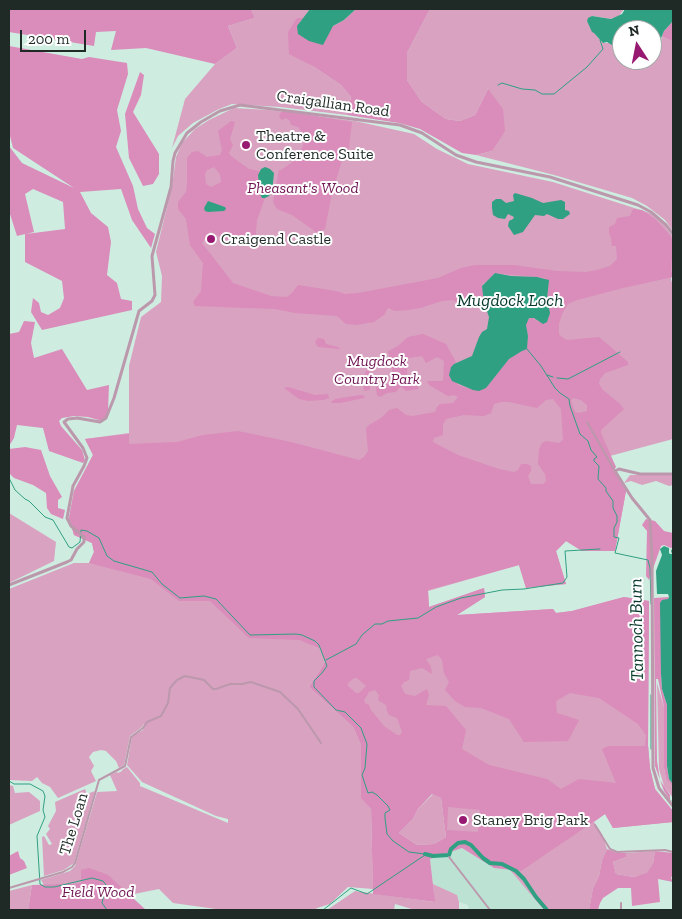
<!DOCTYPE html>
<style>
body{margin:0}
#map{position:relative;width:682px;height:919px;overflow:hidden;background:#cfece1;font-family:"Zilla Slab",serif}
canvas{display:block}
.frame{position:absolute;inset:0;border:10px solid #1f2a26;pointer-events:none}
.north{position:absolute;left:612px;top:20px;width:50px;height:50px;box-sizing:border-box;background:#fff;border:1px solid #a5aaa8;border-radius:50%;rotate:349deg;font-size:14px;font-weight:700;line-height:20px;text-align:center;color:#1f2a26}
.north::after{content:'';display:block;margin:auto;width:18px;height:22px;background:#971971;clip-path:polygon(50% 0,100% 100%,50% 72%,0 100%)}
.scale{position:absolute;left:20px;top:30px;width:66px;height:22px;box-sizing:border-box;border:2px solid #1f2a26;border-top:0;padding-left:6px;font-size:15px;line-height:18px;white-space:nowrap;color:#1f2a26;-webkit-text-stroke:4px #fff;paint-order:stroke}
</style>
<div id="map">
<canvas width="682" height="919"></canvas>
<div class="frame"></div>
<div class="north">N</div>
<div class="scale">200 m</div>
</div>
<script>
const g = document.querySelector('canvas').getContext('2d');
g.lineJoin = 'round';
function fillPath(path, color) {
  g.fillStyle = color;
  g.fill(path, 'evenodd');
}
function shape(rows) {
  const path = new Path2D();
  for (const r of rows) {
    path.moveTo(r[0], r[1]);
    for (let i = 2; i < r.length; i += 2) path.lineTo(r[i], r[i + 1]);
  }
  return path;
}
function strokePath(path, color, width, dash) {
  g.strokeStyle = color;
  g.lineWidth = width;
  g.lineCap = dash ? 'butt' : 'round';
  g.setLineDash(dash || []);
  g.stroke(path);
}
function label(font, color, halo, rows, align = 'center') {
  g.font = font + ' "Zilla Slab",serif';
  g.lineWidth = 4;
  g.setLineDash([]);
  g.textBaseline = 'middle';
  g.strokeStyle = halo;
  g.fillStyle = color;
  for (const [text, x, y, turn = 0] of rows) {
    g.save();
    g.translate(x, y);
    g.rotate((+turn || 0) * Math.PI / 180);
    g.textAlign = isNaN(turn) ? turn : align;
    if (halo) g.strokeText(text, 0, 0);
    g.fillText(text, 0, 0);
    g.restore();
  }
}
fillPath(shape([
 [462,848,494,868,509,869,544,910,469,910,468,905,459,902,457,895,433,884,430,859]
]), '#bce2d4');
fillPath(shape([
 [251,9,310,9,304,18,297,18,289,53,314,67,341,85,351,97,347,115,280,107,232,104,219,109,193,123,178,136,172,148,185,99,215,64,237,48,228,26,255,18],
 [430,9,624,9,619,16,611,19,592,16,587,21,596,35,603,43,622,43,622,60,652,60,652,55,660,43,664,31,673,42,673,231,665,220,647,206,632,198,554,175,476,155,492,151,488,89,475,115,460,121,446,119,422,102,407,80,407,53],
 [234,108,269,110,355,121,414,134,437,149,468,164,553,182,650,213,665,226,673,237,673,263,671,279,673,287,673,439,610,456,616,467,613,470,626,491,615,551,582,551,566,541,556,551,566,584,526,588,519,565,428,591,429,607,484,588,485,597,457,615,553,609,556,613,572,611,624,597,649,601,648,745,650,768,655,789,673,811,673,822,613,828,605,814,594,822,602,834,607,849,602,860,599,876,593,888,589,910,544,910,509,869,519,871,447,830,440,772,363,798,371,809,373,889,348,887,330,904,317,908,315,910,223,910,173,903,159,889,129,895,107,875,82,883,44,885,41,880,70,871,75,866,97,792,117,791,110,775,117,772,118,773,122,771,122,770,127,767,140,783,140,786,228,823,228,819,216,816,142,782,127,765,132,736,143,730,145,725,144,724,142,727,130,736,124,765,119,768,116,761,106,751,101,750,93,752,89,757,94,766,91,771,96,781,58,798,50,787,42,783,37,777,32,781,9,780,9,589,74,563,89,563,94,552,92,543,74,535,69,518,74,491,93,455,85,439,129,433,129,366,141,317,161,302,162,276,156,252,172,187,176,157,182,143,195,129,209,120],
 [309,644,321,648,363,747,361,798,361,745,353,727,309,687,325,662,320,649],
 [630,475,673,475,673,485,669,486,656,481,642,485,631,481,624,483],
 [9,513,56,542,54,561,9,583],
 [657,683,664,707,664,768,666,779,673,787,673,798,664,786,659,769],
 [9,785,13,786,15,793,29,792,40,801,40,811,9,825],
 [85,789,87,794,95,791,74,863,64,870,44,876,42,837,44,836,49,845,52,844,46,834,50,829,48,826,56,811,55,802],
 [433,794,441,798,446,837,434,844,417,845,399,833,413,819,418,809],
 [655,851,653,863,647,874,634,877,616,874,613,862,626,857,626,853],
 [433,884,457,895,459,902,459,910,415,910,395,904,394,910,327,910,355,891,434,902],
 [32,885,28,910,9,910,9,891]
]), '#d9a2c1');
fillPath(shape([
 [9,9,251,9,255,18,228,26,237,48,215,64,146,48,111,50,116,31,96,32,94,46,9,32],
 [356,9,430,9,407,53,407,80,422,102,446,119,460,121,475,115,488,89,503,109,505,131,492,151,476,155,462,153,420,129,399,123,347,115,351,97,341,85,314,67,289,54,288,32,297,18,304,18,300,22,333,26,344,20],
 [673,21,673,30,672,32,673,33,673,41,662,36,664,31],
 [9,46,82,59,89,57,127,63,128,74,117,110,121,131,116,147,133,186,138,209,147,228,155,234,151,248,132,220,121,189,80,192,91,213,108,227,111,242,107,275,117,283,121,299,132,301,132,310,42,330,31,312,33,298,39,303,41,312,48,315,60,308,64,298,62,281,25,262,25,234,17,236,9,211,9,146,22,163,74,188,13,148,9,132],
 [33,189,63,202,65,229,26,234,34,232,25,194],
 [140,72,144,75,141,95,133,112,159,154,159,174,153,184,143,186,129,158,125,114],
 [285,111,352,122,349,148,344,154,332,193,325,229,321,231,316,232,292,215,277,209,273,202,279,170,281,170,298,158,304,143,302,132,298,127,291,125,290,121,286,118,282,120,279,117,281,112],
 [231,121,235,122,230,139,233,145,229,153,231,156,249,169,259,171,260,194,262,198,265,198,257,220,255,244,250,236,245,241,224,239,210,231,202,243,233,283,271,296,287,297,293,292,298,285,336,291,345,294,358,293,438,278,461,268,475,265,514,265,557,271,586,272,597,270,610,266,617,259,616,246,612,246,611,238,609,233,609,227,615,224,617,218,630,216,633,209,642,210,655,219,670,235,673,242,671,271,673,273,673,277,623,288,577,300,568,304,562,314,559,324,559,334,563,338,567,340,599,337,628,362,628,365,605,373,600,379,599,384,603,390,619,403,624,409,601,430,601,433,616,467,613,470,626,491,615,551,582,551,566,541,556,551,566,584,526,588,519,565,428,590,429,607,484,588,485,597,457,615,553,609,556,613,572,611,624,597,649,601,648,745,650,768,655,789,673,811,673,822,613,828,605,814,521,871,494,868,462,848,430,859,435,902,373,894,371,809,361,798,361,745,353,727,309,687,325,662,320,649,300,640,249,638,210,601,179,601,151,579,89,563,94,552,92,543,74,535,69,518,74,491,93,455,85,439,129,434,129,444,177,442,203,435,238,431,291,442,359,460,364,457,368,451,366,428,369,425,381,418,389,410,397,408,406,415,413,416,435,412,437,407,440,404,453,403,458,397,454,395,448,396,429,385,427,381,443,381,444,361,437,357,426,363,422,356,408,358,407,375,413,384,418,385,418,389,406,391,402,387,399,388,396,392,387,393,380,397,377,395,376,388,378,385,387,384,394,379,388,351,398,346,408,337,423,334,446,344,456,362,451,367,458,385,467,388,486,388,509,359,522,351,527,349,528,336,526,325,526,321,531,317,539,322,549,304,547,299,548,292,545,278,494,273,490,279,482,284,484,300,481,302,462,304,452,300,442,301,420,308,408,310,395,311,388,308,384,315,374,322,356,325,346,324,337,316,295,313,275,309,195,306,193,302,201,291,203,263,190,245,186,219,178,209,178,202,186,192,187,183,187,158,192,152,198,151,207,157,220,155,222,150,218,131],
 [214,167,220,174,221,182,211,187,206,184,205,174,207,170],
 [207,203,225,207,224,211,208,212,204,208],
 [573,398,581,400,587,405,587,411,579,413,575,412,571,401],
 [553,399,561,409,563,440,559,443,546,441,542,443,539,449,538,464,545,474,546,481,543,484,531,484,528,476,531,471,531,466,527,464,521,464,518,470,514,472,499,469,458,455,433,442,434,438,443,435,443,424,446,419,464,415,484,416,491,413,494,404,501,402,509,402,537,408,546,400],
 [438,655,442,660,444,673,449,682,445,690,455,701,465,707,481,708,509,719,524,742,568,741,579,720,557,713,556,701,570,693,599,698,638,724,646,735,645,746,609,746,602,749,616,783,579,779,561,789,547,779,489,765,462,749,466,730,446,706,426,705,429,695,427,689,415,696,405,694,401,686,404,682,409,680,410,671,422,668,432,674,431,667,426,659],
 [354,678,357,678,366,686,359,693,356,693,348,686,348,683],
 [375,690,379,695,378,700,386,705,387,711,389,715,397,718,402,732,400,735,397,735,384,726,371,710,369,705,365,703,364,700,366,697,369,692],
 [432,794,441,798,446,837,434,844,417,845,399,833,413,819,418,809],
 [448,807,480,810,478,832,447,830],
 [24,321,35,322,31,343,34,358,62,349,87,390,109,385,108,412,105,419,102,421,88,417,74,416,62,418,59,421,61,426,82,450,85,460,83,463,49,451,43,428,17,425,14,438,9,446,9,334,19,332],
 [318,338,324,339,326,344,338,347,341,349,318,347,315,342],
 [366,371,369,371,370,389,369,390,364,391,363,378],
 [288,387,315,395,328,394,329,398,323,400,308,401,299,399,284,388],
 [360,395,365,396,364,398,340,403,332,403,331,402,335,399],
 [25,447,41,450,50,476,62,497,58,500,58,508,65,510,63,519,51,514,47,508,46,493,33,485,14,478,9,473,9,449],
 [646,519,655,521,664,531,673,533,673,547,671,548,664,545,661,546,649,580,646,576,647,531,642,525],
 [669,597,668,599,662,639,661,674,662,689,667,705,667,766,669,779,673,784,673,787,666,779,664,768,664,707,658,679,656,679,657,761,660,780,670,795,670,800,664,791,655,766,654,598],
 [607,849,617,853,626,853,626,857,613,862,616,874,634,877,647,873,653,863,655,851,673,853,673,877,672,876,671,878,673,882,658,879,660,902,632,906,631,888,618,888,603,898,600,903,598,910,589,910,593,888,599,876,602,860],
 [18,851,20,858,24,861,27,868,9,875,9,856],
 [89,868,108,875,146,910,28,910,32,885,81,883,81,870]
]), '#da8cba');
fillPath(shape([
 [310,9,356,9,344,20,333,26,323,45,309,41,298,34,297,26],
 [625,9,673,9,673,21,664,31,655,53,652,55,652,30,622,30,622,43,612,45,607,42,603,43,594,33,592,32,587,21,588,18,592,16,611,19,622,14],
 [265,167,270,169,274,173,272,192,269,196,265,198,262,198,260,194,258,175,261,169],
 [515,193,532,198,543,203,561,200,565,202,565,210,569,211,570,214,563,219,558,219,547,214,544,216,535,215,523,232,514,235,508,226,509,221,513,219,514,217,508,214,505,219,498,218,493,215,492,208,492,202,496,199,501,199,506,203,514,201,513,195],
 [208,201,225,207,226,209,224,211,208,212,205,211,204,208],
 [495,273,511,276,537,277,549,280,547,299,550,313,547,322,543,324,534,318,529,318,526,325,528,336,527,349,522,351,509,359,486,388,479,391,473,390,452,381,449,375,451,367,454,364,472,356,479,337,482,332,487,329,489,317,484,303,482,286],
 [664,546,669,548,669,553,670,554,672,554,671,551,673,547,673,784,669,779,667,766,667,705,662,689,661,674,660,603,662,600,668,599,669,597,668,594,657,594,656,571,662,555,660,549]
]), '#2fa082');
strokePath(shape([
 [498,85,502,83,522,89,535,90,542,94,554,94,587,67,603,49,600,40],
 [527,349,541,366,555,388,560,393,569,399,570,406,580,434,588,441,591,450,597,457,594,459,594,461,599,466,598,479,606,488,606,491,613,501,613,508,617,516,617,522,614,528,614,537,619,538,615,553,648,560,650,568,651,604],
 [547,375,553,377],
 [557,378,568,379,620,352],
 [9,478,15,490,25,499,29,501,45,517,53,520,69,547,72,548,80,542,81,530,87,531,99,538,107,556,114,561,152,572,162,584,180,598,204,596,216,599,250,635,296,634,302,635,315,641,319,645,327,666,322,673,314,681,314,687,336,710,345,712,361,728,367,744,365,768,362,775,368,793,372,792,377,795,388,806,390,810,385,813,385,818,387,834,393,841,409,852,425,854],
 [326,660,356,644,362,635,375,624,382,624,388,621,418,618,436,607,461,598,502,590,524,589,563,583,567,577,565,551,600,549],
 [651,695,651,749],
 [9,781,14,784,30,784,43,791,45,796,43,810,45,817,37,836,40,884,45,887,54,887,92,878,103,881,106,885,102,903,107,910],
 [672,801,673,802],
 [323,910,351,888,367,894,425,855]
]), '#2fa082', 1);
strokePath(shape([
 [425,854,433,856,449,855,451,849,458,843,465,842,471,845,483,858,490,863,502,864,516,871,524,879,536,897,547,910]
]), '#2fa082', 4);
strokePath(shape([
 [587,422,615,471],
 [595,825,610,849,617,852,665,850,673,852],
 [449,857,490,910],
 [9,888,63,872,72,867,75,863,99,780,125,766,131,737,143,728,147,722,161,716,168,703,170,688,177,680,185,676,204,680,213,689,216,689,230,684,242,684,251,682,280,692,298,709,321,743],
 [621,910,621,903]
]), '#bc98ac', 2);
strokePath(shape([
 [673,474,640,474,619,469,615,471,632,498,650,520,652,558,653,768,659,788,673,806],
 [9,585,67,562,71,560,77,549,84,542,84,537,71,526,67,518,73,486,84,466,87,458,83,448,64,422,68,419,77,418,100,422,106,418,114,398,137,318,139,311,152,301,155,295,152,256,171,187,173,161,175,153,187,133,201,122,220,111,240,105,400,125,422,133,456,155,476,162,550,177,638,205,651,212,666,225,673,234]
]), '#bc98ac', 3);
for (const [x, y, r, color] of [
 [246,145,5,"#971971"],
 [211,239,5,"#971971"],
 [463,820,5,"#971971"]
]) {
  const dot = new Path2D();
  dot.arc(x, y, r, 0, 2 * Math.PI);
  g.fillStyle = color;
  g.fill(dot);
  strokePath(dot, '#fff', 2);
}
label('16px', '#1f2a26', '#fff', [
 ["Craigallian Road",333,104,8],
 ["The Loan",74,824,-73]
]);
label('16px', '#1f2a26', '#fff', [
 ["Theatre &",256,136],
 ["Conference Suite",256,154],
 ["Craigend Castle",221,239],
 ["Staney Brig Park",473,820]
], 'left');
label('italic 16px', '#711654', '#fff', [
 ["Pheasant's Wood",303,188],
 ["Mugdock",377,361],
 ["Country Park",377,379],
 ["Field Wood",98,892]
]);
label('italic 18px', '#06382b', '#fff', [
 ["Mugdock Loch",510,301],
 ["Tannoch Burn",637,630,-91]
]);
</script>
